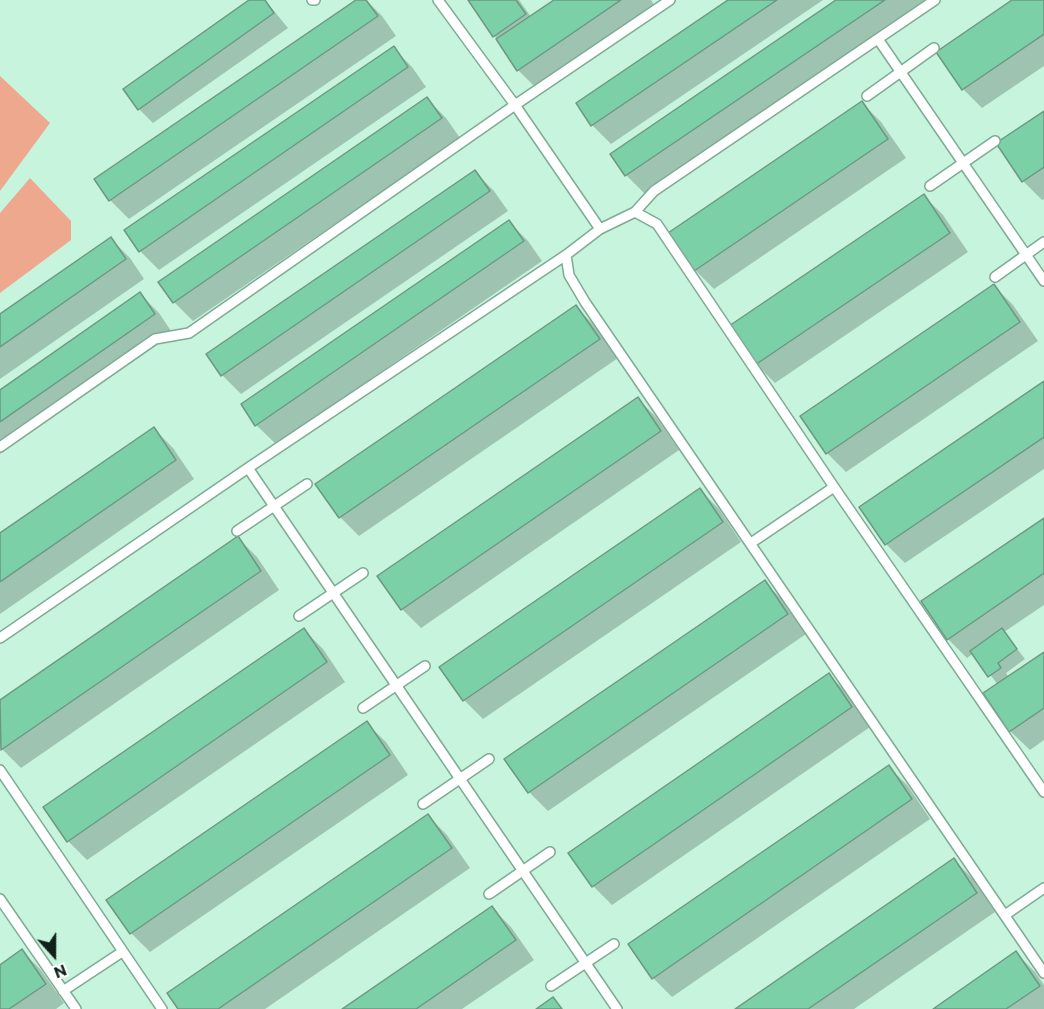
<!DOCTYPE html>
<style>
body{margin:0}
#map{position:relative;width:1044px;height:1009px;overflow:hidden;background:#c6f4dc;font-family:Commissioner,sans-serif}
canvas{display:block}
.north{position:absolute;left:24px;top:925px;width:60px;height:60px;-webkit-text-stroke:4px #fff;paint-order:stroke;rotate:159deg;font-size:16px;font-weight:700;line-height:24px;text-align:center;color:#0f2118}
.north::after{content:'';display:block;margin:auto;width:21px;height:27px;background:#0f2118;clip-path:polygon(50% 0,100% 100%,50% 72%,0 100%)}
</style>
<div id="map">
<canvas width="1044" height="1009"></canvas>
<div class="north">N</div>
</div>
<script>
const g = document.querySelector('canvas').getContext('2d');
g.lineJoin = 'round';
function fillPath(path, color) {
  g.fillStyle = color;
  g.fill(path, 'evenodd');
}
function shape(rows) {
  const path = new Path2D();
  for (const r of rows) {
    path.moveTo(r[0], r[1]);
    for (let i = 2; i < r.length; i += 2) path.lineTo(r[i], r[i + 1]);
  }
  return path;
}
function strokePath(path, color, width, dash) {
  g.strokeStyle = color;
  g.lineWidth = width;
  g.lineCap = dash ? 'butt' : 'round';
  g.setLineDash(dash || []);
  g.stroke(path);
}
fillPath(shape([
 [0,76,50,123,0,191],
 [30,178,71,221,71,240,0,293,0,213]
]), '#eea88d');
fillPath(shape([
 [251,0,265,0,288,28,153,123,139,109],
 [358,0,366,0,382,16,396,36,129,219,110,200],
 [470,0,519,0,531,17,556,0,651,0,656,8,537,89,518,70],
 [731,0,823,0,611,144,592,125],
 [839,0,932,0,645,194,626,175,612,154],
 [1015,0,1044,0,1044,66,982,108,963,89],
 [393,48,412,67,426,87,159,270,140,251],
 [427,99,446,118,460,138,193,321,174,302],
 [862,103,881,122,906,158,714,289,695,270],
 [1044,113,1044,199,1042,200,1023,181],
 [475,172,494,191,508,211,241,394,222,375],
 [924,196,943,215,968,252,775,383,756,364],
 [509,222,528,241,542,261,276,444,256,425],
 [111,239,130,258,144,279,0,379,0,316],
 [994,286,1013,305,1038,341,846,472,827,453],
 [140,294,159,313,173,334,0,454,0,391],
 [576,307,595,326,618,358,359,536,340,517],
 [1044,383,1044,469,905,563,886,544],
 [638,399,657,418,679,450,421,628,402,609],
 [154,429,173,448,194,479,0,614,0,535],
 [700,490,719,509,741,542,483,719,464,700,441,668],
 [1044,520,1044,605,1004,632,1025,659,1006,673,1009,678,1044,654,1044,740,1030,750,1010,731,998,685,974,653,967,658,948,639],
 [238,538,257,557,279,590,21,768,0,747,0,702],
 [764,582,784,601,806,634,548,811,529,792],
 [304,630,323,649,345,682,87,860,68,841],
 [829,675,848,694,870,727,612,905,593,886],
 [366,723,386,742,408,775,150,952,131,933],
 [889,767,908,786,930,819,672,997,653,978],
 [428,816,447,835,470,868,265,1009,180,1009],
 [954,860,973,879,995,912,854,1009,737,1009],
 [492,908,511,927,534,960,462,1009,345,1009],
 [22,951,41,970,64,1003,56,1009,0,1009,0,967],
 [1016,953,1035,972,1044,985,1044,1009,935,1009]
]), '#0003');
const building = shape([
 [249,0,265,0,274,13,138,110,123,89,249,0],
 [356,0,366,0,378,16,109,201,94,179,356,0],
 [468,0,516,0,526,14,493,37,468,0],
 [554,0,621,0,517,71,496,39,554,0],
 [728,0,777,0,591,126,576,103,728,0],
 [836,0,885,0,625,176,610,154,836,0],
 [1012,0,1044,0,1044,34,962,90,936,52,1012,0],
 [394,46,408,67,139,252,124,230,394,46],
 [427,97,442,118,173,303,158,282,427,97],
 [862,101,888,139,694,271,668,233,862,101],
 [1044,111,1044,167,1022,182,996,143,1044,111],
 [475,170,490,191,221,376,206,354,475,170],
 [924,194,950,233,755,365,729,326,924,194],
 [509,220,524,241,255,426,241,404,509,220],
 [111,237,126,259,0,347,0,314,111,237],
 [994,284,1020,322,826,454,800,416,994,284],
 [140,292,155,314,0,422,0,390,140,292],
 [576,305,600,339,339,518,315,484,576,305],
 [1044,381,1044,437,885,545,859,507,1044,381],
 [638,397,661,431,401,610,377,576,638,397],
 [154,427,176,460,0,582,0,533,154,427],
 [700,488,723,522,463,701,439,667,700,488],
 [1044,518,1044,573,947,640,921,601,1044,518],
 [238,536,261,571,1,750,0,700,238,536],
 [765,580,788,614,528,793,504,759,765,580],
 [304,628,327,662,67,842,43,807,304,628],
 [1002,628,1017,649,998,663,1001,668,988,677,970,651,1002,628],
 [1044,652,1044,708,1009,732,983,693,1044,652],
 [829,673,852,707,592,887,568,853,829,673],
 [367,721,390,755,130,934,106,900,367,721],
 [889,765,912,799,652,979,628,944,889,765],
 [428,814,452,848,218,1009,178,1009,167,993,428,814],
 [954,858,977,893,808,1009,735,1009,954,858],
 [492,906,516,940,416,1009,342,1009,492,906],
 [22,949,46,984,9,1009,0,1009,0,965,22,949],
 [1016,951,1040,986,1006,1009,933,1009,1016,951],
 [553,997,562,1009,536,1009,553,997]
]);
fillPath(building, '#7cd0a8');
strokePath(building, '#6d9882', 1.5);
const service = shape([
 [312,0,315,0],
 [438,0,515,105,600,229],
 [878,39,1044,281],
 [867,96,934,48],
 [930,186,995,141],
 [635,212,657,224,834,487,1044,792],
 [566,255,569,275,585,302,1044,973],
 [995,277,1044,242],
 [0,447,155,339,189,333,515,105,670,0],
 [248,468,617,1009],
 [237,531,307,484],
 [751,543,834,487],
 [299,616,363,573],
 [0,638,248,468,566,255,600,229,635,212,654,191,935,0],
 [363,708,425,666],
 [0,770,162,1009],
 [423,804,489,759],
 [489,894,550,852],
 [0,899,76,1009],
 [1005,915,1044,888],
 [551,986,614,944],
 [63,991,122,952]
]);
strokePath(service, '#7fab95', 12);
strokePath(service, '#fff', 9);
</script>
